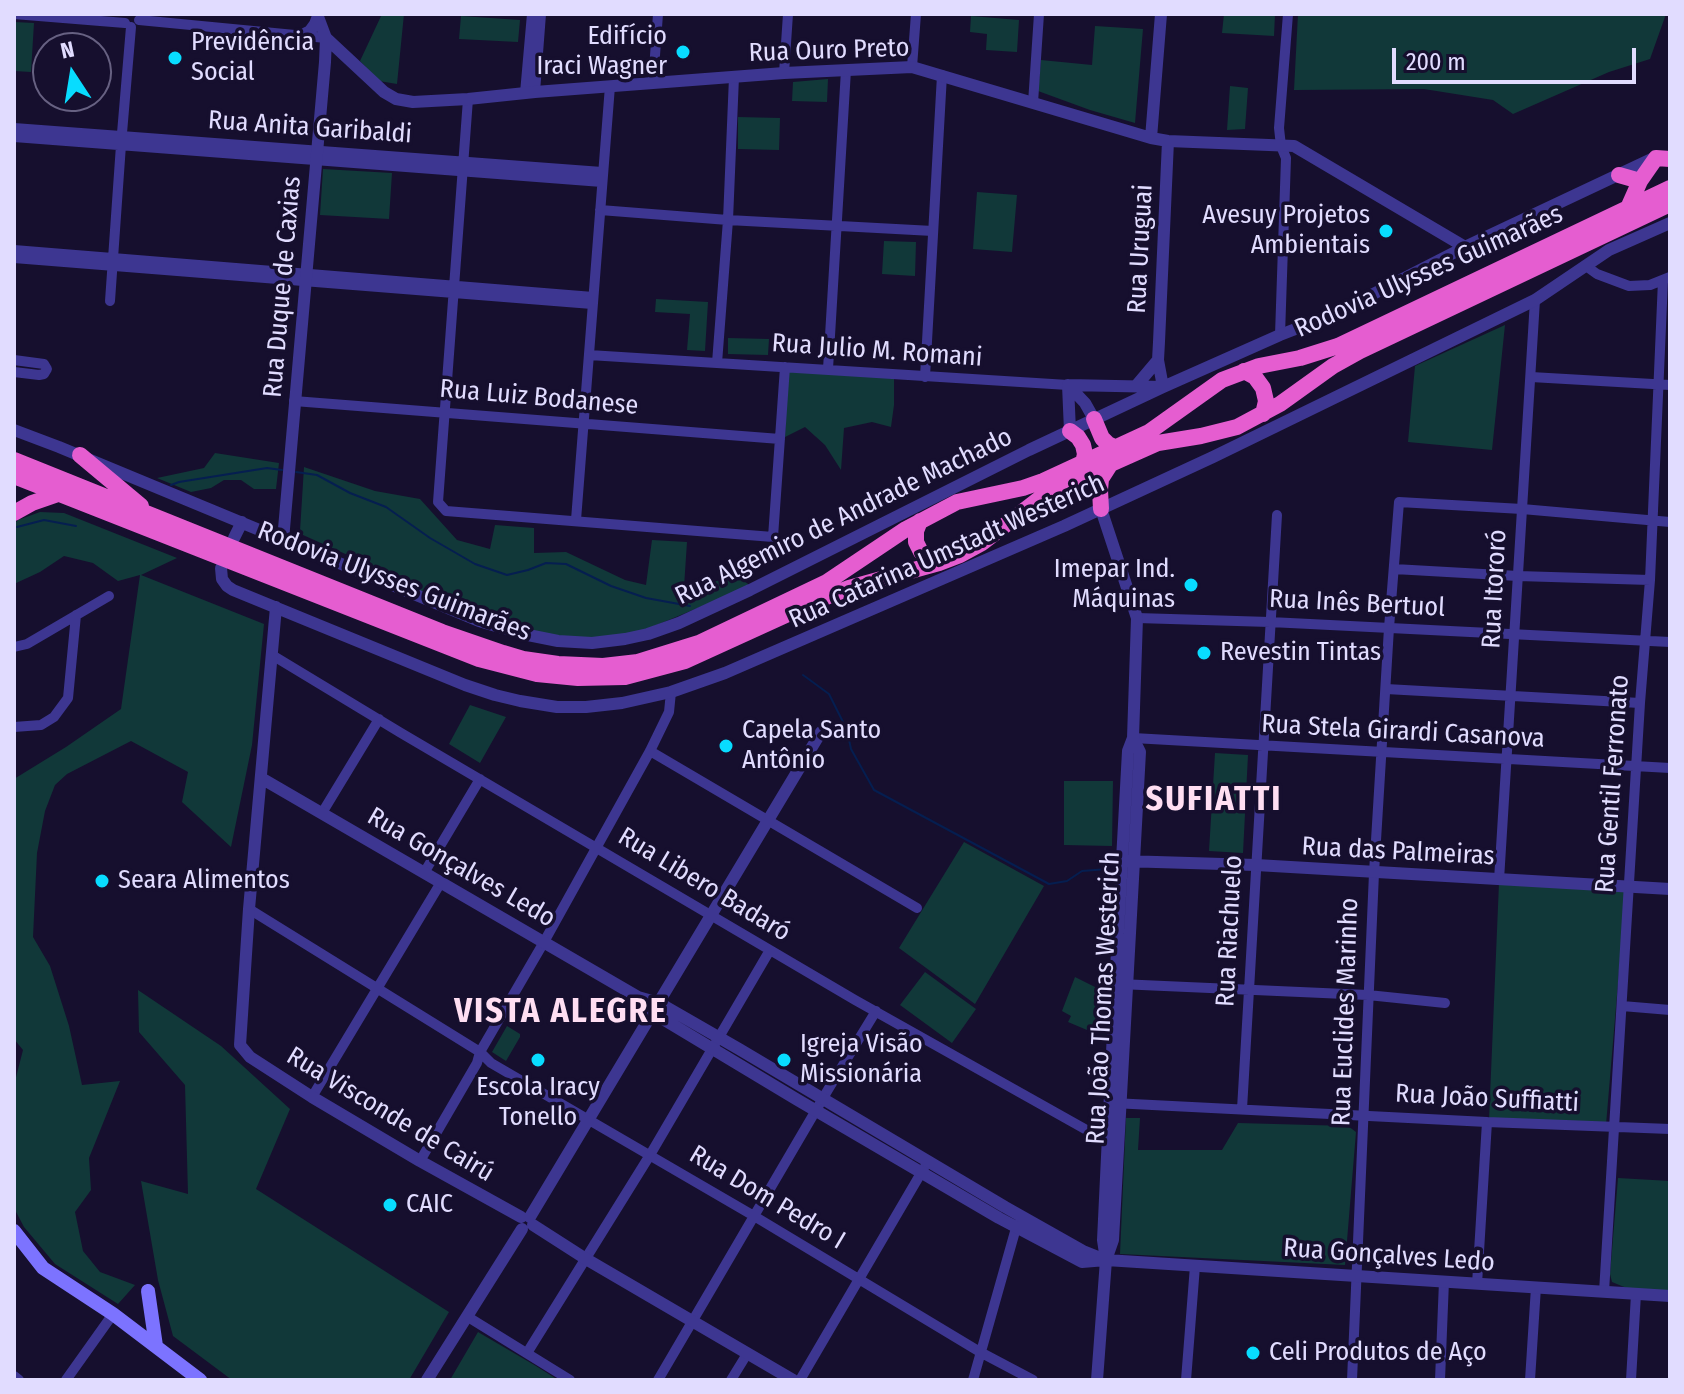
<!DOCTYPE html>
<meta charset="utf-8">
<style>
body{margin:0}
#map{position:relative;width:1684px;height:1394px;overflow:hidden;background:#160f2e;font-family:"Fira Sans Condensed",sans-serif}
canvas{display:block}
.frame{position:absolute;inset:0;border:16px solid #e1dcff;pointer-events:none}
.north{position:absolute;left:32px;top:32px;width:80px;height:80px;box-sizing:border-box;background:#160f2e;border:2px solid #676182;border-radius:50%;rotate:348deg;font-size:22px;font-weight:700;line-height:32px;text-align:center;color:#e1dcff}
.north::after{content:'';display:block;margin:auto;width:28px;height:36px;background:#08dcff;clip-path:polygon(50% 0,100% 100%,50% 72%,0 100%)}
.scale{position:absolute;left:1392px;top:48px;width:244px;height:36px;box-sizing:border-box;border:4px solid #e1dcff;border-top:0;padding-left:10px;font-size:24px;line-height:28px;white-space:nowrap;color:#e1dcff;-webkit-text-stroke:6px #160f2e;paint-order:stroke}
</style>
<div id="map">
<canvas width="1684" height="1394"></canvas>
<div class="frame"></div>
<div class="north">N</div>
<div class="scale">200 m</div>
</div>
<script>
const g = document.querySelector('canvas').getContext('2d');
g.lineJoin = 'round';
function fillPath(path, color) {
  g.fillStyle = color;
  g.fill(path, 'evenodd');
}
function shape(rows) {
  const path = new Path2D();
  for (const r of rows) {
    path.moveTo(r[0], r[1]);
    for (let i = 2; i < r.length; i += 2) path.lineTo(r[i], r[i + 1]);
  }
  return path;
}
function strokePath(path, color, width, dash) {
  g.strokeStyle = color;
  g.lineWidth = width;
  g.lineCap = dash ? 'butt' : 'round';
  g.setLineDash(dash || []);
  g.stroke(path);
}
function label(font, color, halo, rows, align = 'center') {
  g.font = font + ' "Fira Sans Condensed",sans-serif';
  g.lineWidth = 7;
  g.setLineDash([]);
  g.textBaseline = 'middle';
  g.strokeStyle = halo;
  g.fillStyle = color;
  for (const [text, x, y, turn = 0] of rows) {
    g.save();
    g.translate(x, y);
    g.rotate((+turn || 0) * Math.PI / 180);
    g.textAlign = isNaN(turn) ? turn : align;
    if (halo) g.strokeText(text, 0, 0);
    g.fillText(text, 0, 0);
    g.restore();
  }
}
fillPath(shape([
 [382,14,404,14,397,84,379,81,360,61],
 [1224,14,1275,14,1274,36,1222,33],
 [1298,14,1666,14,1650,59,1609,72,1513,114,1493,100,1424,89,1294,90],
 [461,16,520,20,518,42,459,39],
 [971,16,1019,20,1017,52,986,50,987,34,970,32],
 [14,22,34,23,31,72,14,71],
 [1095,26,1143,29,1135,123,1090,110,1038,91,1041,60,1092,65],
 [828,79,827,102,792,101,793,82],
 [1230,86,1248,88,1245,129,1227,130],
 [738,117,780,118,779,150,738,149],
 [323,169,392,173,389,219,320,215],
 [977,192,1017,195,1012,252,973,249],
 [884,241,916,242,915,276,882,274],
 [656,299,708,302,705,351,687,350,690,314,655,312],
 [1505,325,1492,450,1408,442,1415,366],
 [728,338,769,339,768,355,728,354],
 [787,371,894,377,894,405,891,427,872,422,844,428,841,470,825,445,805,427,785,437],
 [215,453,279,463,276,489,254,489,241,480,224,480,211,488,191,492,157,478,204,468],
 [304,467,375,491,420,499,457,540,490,549,495,525,534,528,534,553,566,552,625,580,646,585,652,540,687,542,684,587,738,577,751,586,642,631,591,641,523,633,399,587,408,582,303,535,300,531],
 [40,512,64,513,177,558,141,575,264,624,252,745,231,847,182,802,188,772,131,741,67,774,55,785,45,811,37,853,33,937,50,966,69,1026,82,1085,120,1081,89,1158,91,1190,75,1212,83,1251,100,1272,135,1285,118,1304,55,1264,24,1227,14,1208,14,1085,23,1050,14,1039,14,779,66,747,121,709,140,575,118,581,93,563,64,556,40,572,14,584,14,524,18,520],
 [470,705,506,717,480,763,449,744],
 [1215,753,1248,755,1243,853,1209,851],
 [1064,781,1113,781,1112,846,1064,845],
 [964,842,1044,886,975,1004,899,948],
 [1499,883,1626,888,1606,1125,1489,1120],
 [925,972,976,1009,952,1043,900,1005],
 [1075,977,1105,992,1106,1038,1068,1022,1071,1016,1062,1011],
 [138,990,221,1046,290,1109,256,1189,449,1312,409,1380,232,1380,173,1336,158,1280,141,1181,188,1194,185,1085,139,1032],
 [507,1026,520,1034,520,1037,506,1061,492,1052],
 [1126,1118,1140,1118,1138,1150,1222,1150,1238,1123,1348,1126,1356,1132,1345,1265,1120,1254],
 [1618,1178,1670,1181,1670,1291,1629,1289,1612,1282,1610,1274],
 [478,1332,536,1366,558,1380,450,1380]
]), '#113839');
strokePath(shape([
 [296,472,317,475,350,493,386,507,430,538,475,564,507,575,528,570,546,563,566,564,611,586,646,598,690,606],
 [171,485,179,482,267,468,282,470],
 [17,527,44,520,76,526],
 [803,675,829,694,847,730,851,749,874,790,1049,884,1067,881,1082,871,1108,869]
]), '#051e50', 2);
strokePath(shape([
 [14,14,125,23],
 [139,20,326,38],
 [912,67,916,14],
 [784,73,788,14],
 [653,83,658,14],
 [535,92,541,14],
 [525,93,532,14],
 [468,99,438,502,446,511,773,537,785,367],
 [1033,103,1039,14],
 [14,128,602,172],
 [14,137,602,182],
 [600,210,728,220,933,231],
 [14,250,593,297],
 [14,258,592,304],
 [1586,266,1597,274,1629,286,1650,285,1670,277],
 [110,301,121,145,131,27],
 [1280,335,1286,158,1281,146,1279,128,1288,14],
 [589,355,1068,385],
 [14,360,44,364,47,369,44,374,39,375,14,372],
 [717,363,728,220,734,77],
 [828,369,846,70],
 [925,377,942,75],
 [1531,377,1670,385],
 [294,401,780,439],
 [576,520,610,86],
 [1394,569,1518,576,1650,580],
 [1137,618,1270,622,1670,642],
 [14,647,27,644,109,596],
 [272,655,401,733,855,1000,1108,1142,1112,1142],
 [1386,689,1640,703],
 [14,727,41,725,54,717,68,698,76,615],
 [1133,738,1670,768],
 [650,751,917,908],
 [322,813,379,719],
 [424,873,480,779],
 [1499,880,1535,300],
 [249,909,480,1052,491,1063,754,1216,980,1352,1033,1380],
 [1119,984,1368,995,1445,1003],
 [1622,1006,1670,1010],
 [312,1097,440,884],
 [1113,1103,1487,1122,1670,1129],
 [1242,1109,1277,515],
 [420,1161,477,1063,480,1052,544,942,650,751,669,712,671,692],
 [1477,1284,1487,1122],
 [1604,1292,1640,703,1650,580,1663,280],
 [468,1317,570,1380],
 [527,1353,650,1155,770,950],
 [14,1376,19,1380],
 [66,1380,113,1314],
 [658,1380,829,1088,876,1011],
 [731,1380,747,1354],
 [800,1380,924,1168],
 [973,1380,1016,1228,1020,1222],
 [1186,1380,1195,1266],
 [1352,1380,1374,873,1389,628,1399,502,1522,509,1670,522],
 [1440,1380,1444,1281],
 [1530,1380,1536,1287],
 [1631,1380,1636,1294]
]), '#3d3691', 10);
strokePath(shape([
 [302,35,310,31,315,24,318,16],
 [326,38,384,92,396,99,413,102,468,99,535,92,784,73,912,67,1151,138,1168,141,1294,146,1465,247],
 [1151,138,1161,14],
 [1068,385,1163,387,1158,360,1159,342,1168,141],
 [1068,385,1070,431],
 [1068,385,1085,403,1094,419],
 [1136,386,1158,360],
 [14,430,59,447,479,621,523,634,558,641,592,643,625,639,648,634,679,623,750,590,1029,450,1163,387,1280,335,1334,314,1465,247,1656,157],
 [234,538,242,522],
 [283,540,325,62,326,38,317,14],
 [221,568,222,579,227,586,233,590,465,685,495,695,520,701,557,707,586,707,622,703,671,692,725,673,1064,526,1213,457,1535,300,1609,250,1670,223],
 [276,607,249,909,240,1045,250,1057,312,1097,420,1161,521,1217],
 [261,778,638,997,659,1003,739,1049,1005,1207,1083,1251,1103,1259],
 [1123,861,1256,865,1670,889],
 [638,997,653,1013,796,1099,999,1218,1082,1262,1106,1260,1670,1296],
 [530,1217,821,732],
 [533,1225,586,1259,793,1380],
 [1106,1260,1113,1240,1134,861,1140,752,1133,738],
 [427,1380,522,1229],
 [1097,1380,1106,1260,1103,1240,1116,969,1128,751,1133,738,1137,618,1101,509]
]), '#3d3691', 12);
strokePath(shape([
 [14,1231,43,1268,113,1314,200,1380],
 [148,1291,156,1346]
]), '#7c73ff', 14);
strokePath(shape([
 [1619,175,1640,181],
 [1628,208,1640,181,1656,158,1670,159],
 [1244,371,1255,377,1263,388,1266,401,1263,414],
 [1094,419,1102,438,1108,444,1117,448],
 [1070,431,1078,437,1083,445,1085,454,1083,463],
 [80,455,141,506],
 [14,460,442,632,503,653,523,659,558,664,603,666,638,662,699,643,827,582,906,529,957,502,1023,488,1043,481,1149,432,1222,380,1259,366,1300,358,1338,346,1670,188],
 [14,476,479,659,537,674,578,678,625,677,685,661,821,599,849,588,939,563,960,555,982,543,1048,492,1158,443,1201,436,1237,427,1280,404,1333,366,1360,351,1670,204],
 [1101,509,1100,490,1101,479,1110,465],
 [14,513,32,503,58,494],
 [920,521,916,531,916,542,921,552,929,559,939,563]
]), '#e55dd0', 16);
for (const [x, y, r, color] of [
 [683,52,8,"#08dcff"],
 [175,58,8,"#08dcff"],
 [1386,231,8,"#08dcff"],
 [1191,585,8,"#08dcff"],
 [1204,653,8,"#08dcff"],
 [726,746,8,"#08dcff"],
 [102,881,8,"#08dcff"],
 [538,1060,8,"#08dcff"],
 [784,1060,8,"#08dcff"],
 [390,1205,8,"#08dcff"],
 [1253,1353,8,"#08dcff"]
]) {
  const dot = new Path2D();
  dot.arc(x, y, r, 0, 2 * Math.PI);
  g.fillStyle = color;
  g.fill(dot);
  strokePath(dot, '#160f2e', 3);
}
label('26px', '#e1dcff', '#160f2e', [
 ["Edifício",667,37,"right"],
 ["Iraci Wagner",667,67,"right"],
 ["Previdência",191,43],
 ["Social",191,73],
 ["Avesuy Projetos",1370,216,"right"],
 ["Ambientais",1370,246,"right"],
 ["Imepar Ind.",1175,570,"right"],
 ["Máquinas",1175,600,"right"],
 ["Revestin Tintas",1220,653],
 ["Capela Santo",742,731],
 ["Antônio",742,761],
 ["Seara Alimentos",118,881],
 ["Igreja Visão",800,1045],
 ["Missionária",800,1075],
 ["Escola Iracy",538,1088,"center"],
 ["Tonello",538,1118,"center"],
 ["CAIC",406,1205],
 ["Celi Produtos de Aço",1269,1353]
], 'left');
label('26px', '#e1dcff', '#160f2e', [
 ["Rua Ouro Preto",829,51,-2],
 ["Rua Anita Garibaldi",310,128,4],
 ["Rua Uruguai",1141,249,-87],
 ["Rodovia Ulysses Guimarães",1429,272,-24],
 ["Rua Duque de Caxias",283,287,-85],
 ["Rua Julio M. Romani",877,351,4],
 ["Rua Luiz Bodanese",539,398,5],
 ["Rua Algemiro de Andrade Machado",844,517,-26],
 ["Rua Catarina Umstadt Westerich",947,552,-24],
 ["Rodovia Ulysses Guimarães",394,582,21],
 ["Rua Itororó",1495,589,-87],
 ["Rua Inês Bertuol",1357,604,3],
 ["Rua Stela Girardi Casanova",1403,732,3],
 ["Rua Gentil Ferronato",1613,784,-86],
 ["Rua das Palmeiras",1398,852,3],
 ["Rua Gonçalves Ledo",461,868,30],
 ["Rua Libero Badaró",704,885,31],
 ["Rua Riachuelo",1230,931,-87],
 ["Rua João Thomas Westerich",1104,998,-87],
 ["Rua Euclides Marinho",1346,1012,-88],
 ["Rua João Suffiatti",1487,1099,3],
 ["Rua Visconde de Cairú",390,1115,31],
 ["Rua Dom Pedro I",767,1198,31],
 ["Rua Gonçalves Ledo",1389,1256,4]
]);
g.letterSpacing = '2px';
label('bold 34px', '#ffdef2', '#160f2e', [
 ["SUFIATTI",1214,801],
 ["VISTA ALEGRE",561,1013]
]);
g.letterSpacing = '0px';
</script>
